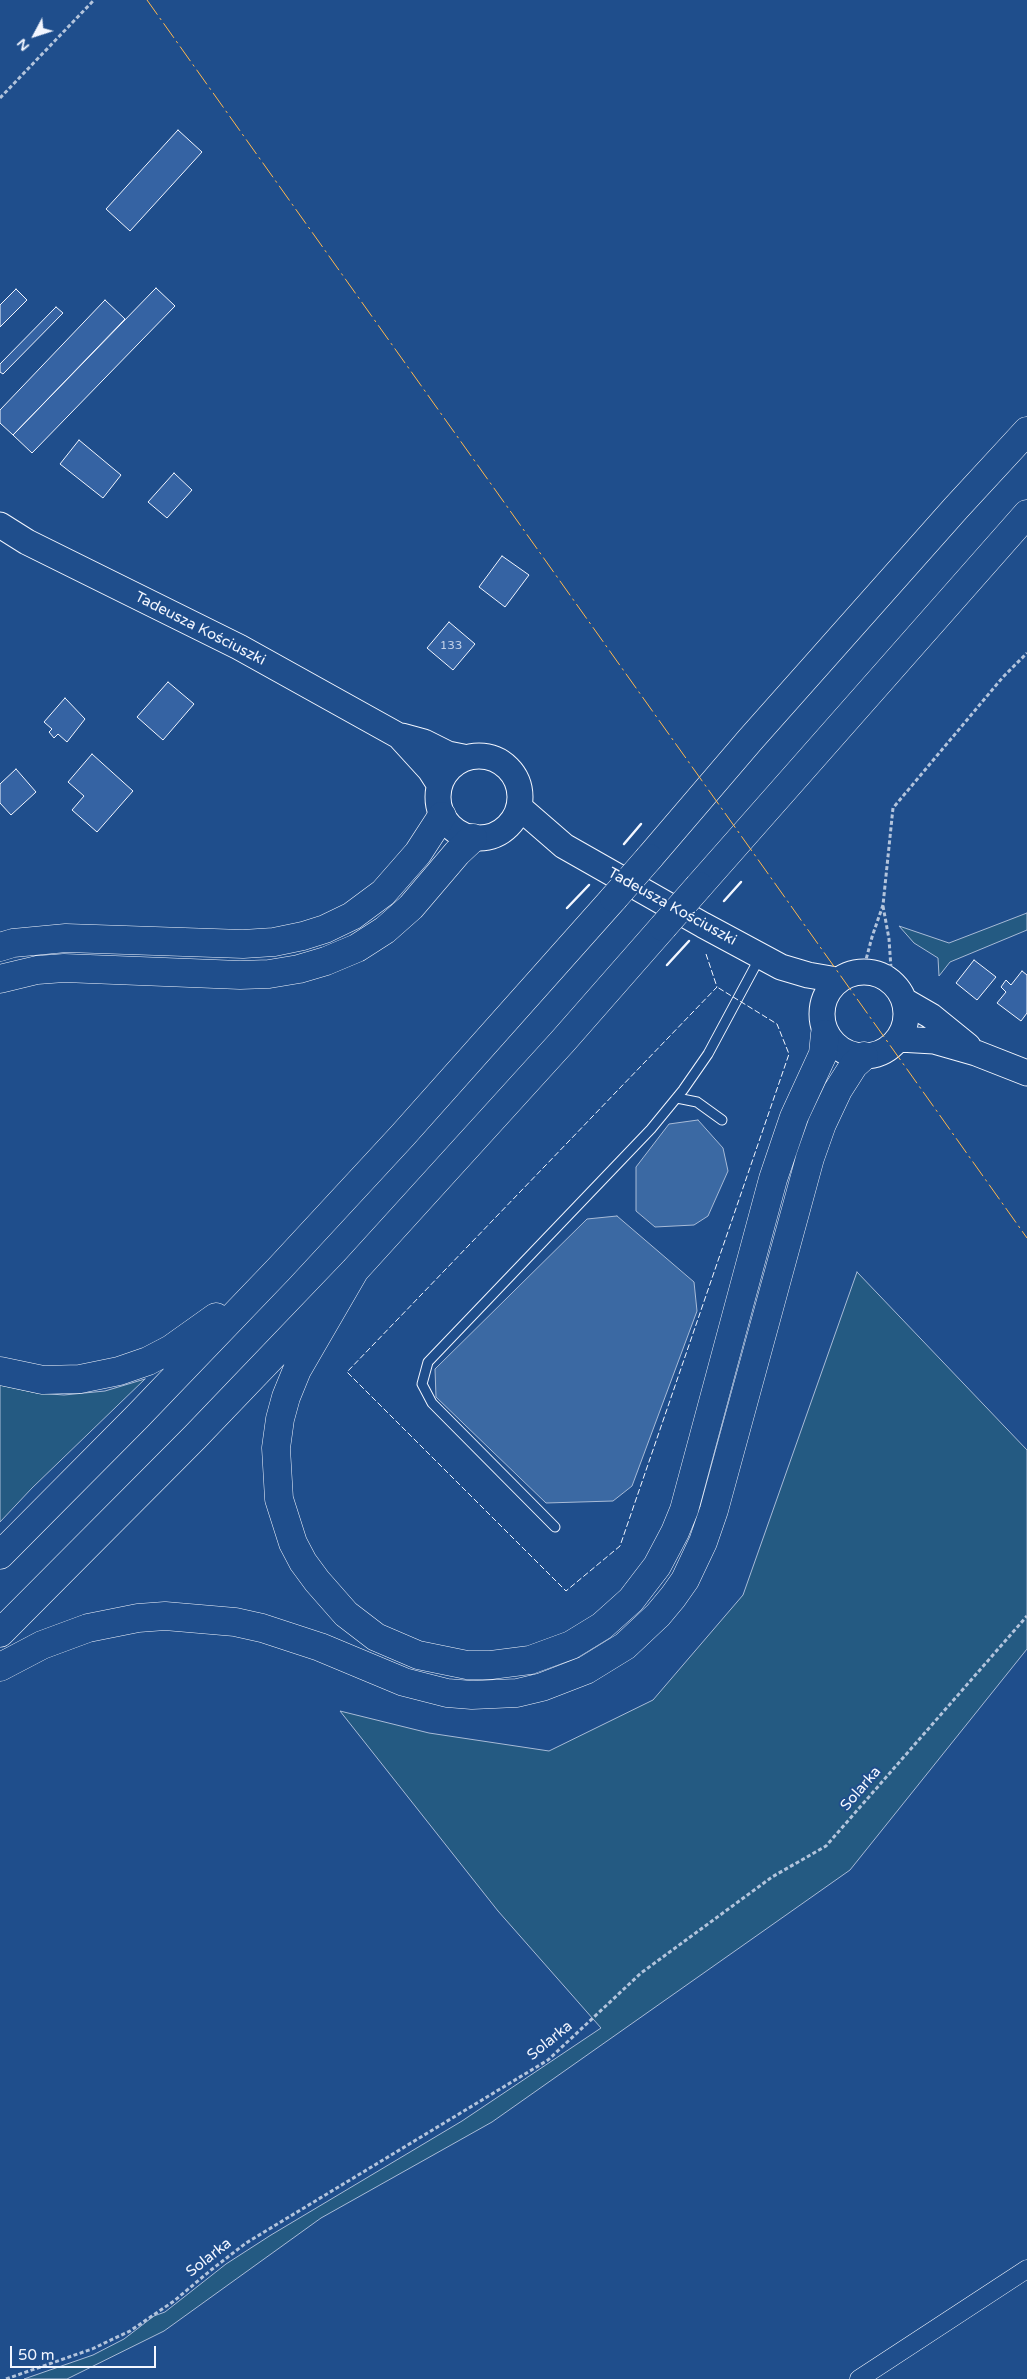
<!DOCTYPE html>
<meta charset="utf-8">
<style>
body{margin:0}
#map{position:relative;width:1027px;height:2379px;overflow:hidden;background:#1f4e8c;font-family:"Varela Round",sans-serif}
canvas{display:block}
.north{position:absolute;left:10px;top:10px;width:50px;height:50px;-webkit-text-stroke:4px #1f4e8c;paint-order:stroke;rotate:230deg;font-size:14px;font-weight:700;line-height:20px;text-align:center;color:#f2f6ff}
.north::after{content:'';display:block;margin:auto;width:18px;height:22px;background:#f2f6ff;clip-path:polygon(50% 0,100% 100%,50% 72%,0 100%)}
.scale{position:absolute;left:10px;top:2346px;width:146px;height:22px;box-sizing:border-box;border:2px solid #f2f6ff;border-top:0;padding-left:6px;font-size:15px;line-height:18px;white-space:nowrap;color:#f2f6ff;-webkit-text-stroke:4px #1f4e8c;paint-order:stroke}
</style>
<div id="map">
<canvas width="1027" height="2379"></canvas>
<div class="north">N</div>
<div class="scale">50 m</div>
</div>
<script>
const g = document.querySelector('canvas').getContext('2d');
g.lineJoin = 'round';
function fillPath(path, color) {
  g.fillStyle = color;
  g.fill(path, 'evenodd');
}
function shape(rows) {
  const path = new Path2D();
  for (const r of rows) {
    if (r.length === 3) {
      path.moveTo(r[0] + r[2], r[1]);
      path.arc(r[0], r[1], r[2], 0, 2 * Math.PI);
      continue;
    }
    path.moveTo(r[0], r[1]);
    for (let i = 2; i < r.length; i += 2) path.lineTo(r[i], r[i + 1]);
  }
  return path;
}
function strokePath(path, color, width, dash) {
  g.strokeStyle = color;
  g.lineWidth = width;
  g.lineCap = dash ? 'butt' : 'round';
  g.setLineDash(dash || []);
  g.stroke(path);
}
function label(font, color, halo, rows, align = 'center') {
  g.font = font + ' "Varela Round",sans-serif';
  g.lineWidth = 4;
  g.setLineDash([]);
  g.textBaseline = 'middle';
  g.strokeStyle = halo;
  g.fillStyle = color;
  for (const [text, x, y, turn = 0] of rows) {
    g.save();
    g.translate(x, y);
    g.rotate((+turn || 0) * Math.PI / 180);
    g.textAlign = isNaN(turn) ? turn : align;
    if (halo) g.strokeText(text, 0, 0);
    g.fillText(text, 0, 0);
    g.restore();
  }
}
const green = shape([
 [1027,913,1027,930,950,962,939,976,938,958,914,943,899,926,949,943,1027,913],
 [857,1272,1027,1450,1027,1649,850,1870,492,2122,321,2218,164,2331,67,2379,24,2379,93,2355,124,2339,154,2316,165,2312,226,2264,271,2235,462,2121,601,2028,498,1911,340,1711,429,1733,549,1751,653,1700,743,1595,857,1272],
 [145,1379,32,1488,0,1522,0,1385,37,1393,64,1395,105,1391,145,1379]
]);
fillPath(green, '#245a82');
strokePath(green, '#a8bbd7', 1);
const water = shape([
 [698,1120,723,1148,728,1171,708,1216,694,1225,655,1227,636,1211,636,1167,669,1124,698,1120],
 [617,1216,694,1282,697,1311,632,1486,613,1501,546,1503,436,1397,435,1369,587,1219,617,1216]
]);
fillPath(water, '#3b69a3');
strokePath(water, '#a8bbd7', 1);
const building = shape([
 [178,130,202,152,130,231,106,209,178,130],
 [156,288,175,306,32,453,13,435,156,288],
 [16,289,27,300,0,327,0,305,16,289],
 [105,300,125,319,13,435,0,423,0,410,105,300],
 [56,307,63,313,3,374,0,372,0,364,56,307],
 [79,440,121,475,103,498,60,464,79,440],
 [174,473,192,490,167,518,148,502,174,473],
 [502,556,529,575,505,607,479,587,502,556],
 [449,622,475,644,453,670,427,648,449,622],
 [168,682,194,704,163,740,137,717,168,682],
 [65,698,85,719,67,742,58,734,54,738,49,732,52,729,44,722,65,698],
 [92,754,133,791,97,832,72,810,84,796,68,782,92,754],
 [16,769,36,792,11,815,0,803,0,784,16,769],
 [974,960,996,977,977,1000,956,983,974,960],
 [1022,971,1027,975,1027,1013,1021,1021,997,1003,1006,992,1001,987,1006,980,1011,985,1022,971]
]);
fillPath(building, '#3563a3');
strokePath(building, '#f2f6ff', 1);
const lane = shape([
 [677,1098,697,1102,722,1120],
 [555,1527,432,1403,422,1384,428,1362,651,1129,683,1090,708,1054,759,959]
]);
const street = shape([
 [859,2379,1027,2269]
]);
const secondary = shape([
 [0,525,27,542,239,647,399,736,430,770,439,784],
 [402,736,424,742,448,754,463,757],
 [479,797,41],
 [519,807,564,846,703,925,781,967,808,975,837,980],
 [864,1014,42],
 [905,1001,931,1016,968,1046],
 [899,1039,934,1041,976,1053,1027,1073]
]);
const highway = shape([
 [649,858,750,740,956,508,1027,431],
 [699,886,1027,514],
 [0,947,13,943,66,938,243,944,274,942,303,936,325,929,352,916,383,893,418,853,442,816],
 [0,979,37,970,64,968,240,975,269,974,299,969,326,961,357,948,385,930,411,907,457,853,473,838],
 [355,1270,297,1370,286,1397,280,1419,276,1448,279,1499,293,1543,303,1562,317,1581,346,1614,376,1637,418,1655,467,1665,491,1665,530,1660,571,1645,602,1626,631,1600,657,1566,675,1532,684,1510,773,1179,794,1117,823,1054,825,1034],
 [0,1371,43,1380,80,1379,119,1371,148,1361,171,1349,216,1317],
 [0,1555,137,1417,279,1269,403,1135,614,898],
 [0,1633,195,1437,355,1270,563,1041,663,927],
 [0,1667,42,1645,88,1628,138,1618,165,1616,235,1622,262,1628,320,1647,404,1682,447,1693,472,1695,517,1693,542,1687,586,1670,625,1646,658,1615,673,1597,685,1580,703,1542,714,1510,810,1158,822,1124,838,1090,854,1065,864,1056]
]);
strokePath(lane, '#f2f6ff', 11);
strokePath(street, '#f2f6ff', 19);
strokePath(secondary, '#f2f6ff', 27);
strokePath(highway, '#f2f6ff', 29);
strokePath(shape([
 [0,98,94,0],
 [883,906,889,939,892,983],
 [863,971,872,937,883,905,893,808,1003,677,1027,653],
 [6,2379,92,2349,130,2331,174,2301,211,2270,246,2243,548,2060,641,1973,772,1877,826,1846,1027,1616]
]), '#b3c4dc', 3, [4, 2.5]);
strokePath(lane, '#1f4e8c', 9);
strokePath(street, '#1f4e8c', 18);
strokePath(secondary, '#1f4e8c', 25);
strokePath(highway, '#1f4e8c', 28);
const highwayBridge = shape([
 [614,898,649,858],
 [663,927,699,886]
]);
strokePath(highwayBridge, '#f2f6ff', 29, []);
strokePath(highwayBridge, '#1f4e8c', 28);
strokePath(shape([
 [706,954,717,987,347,1372,566,1591,620,1546,789,1054,777,1024,717,987]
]), '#f2f6ff', 1, [6, 2.5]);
strokePath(shape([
 [624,844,641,824],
 [724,901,741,882],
 [567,908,589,885],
 [667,965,689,941]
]), '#f2f6ff', 2.5);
strokePath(shape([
 [147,0,1027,1238]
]), '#ffb74d', 1, [18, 4, 2.5, 4]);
label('12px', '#c3d1e8', null, [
 ["133",451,646]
]);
label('15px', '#f2f6ff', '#1f4e8c', [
 ["Tadeusza Kościuszki",200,629,27],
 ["Tadeusza Kościuszki",672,907,29],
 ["Solarka",861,1789,-49],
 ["Solarka",550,2041,-39],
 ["Solarka",209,2258,-38]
]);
</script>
